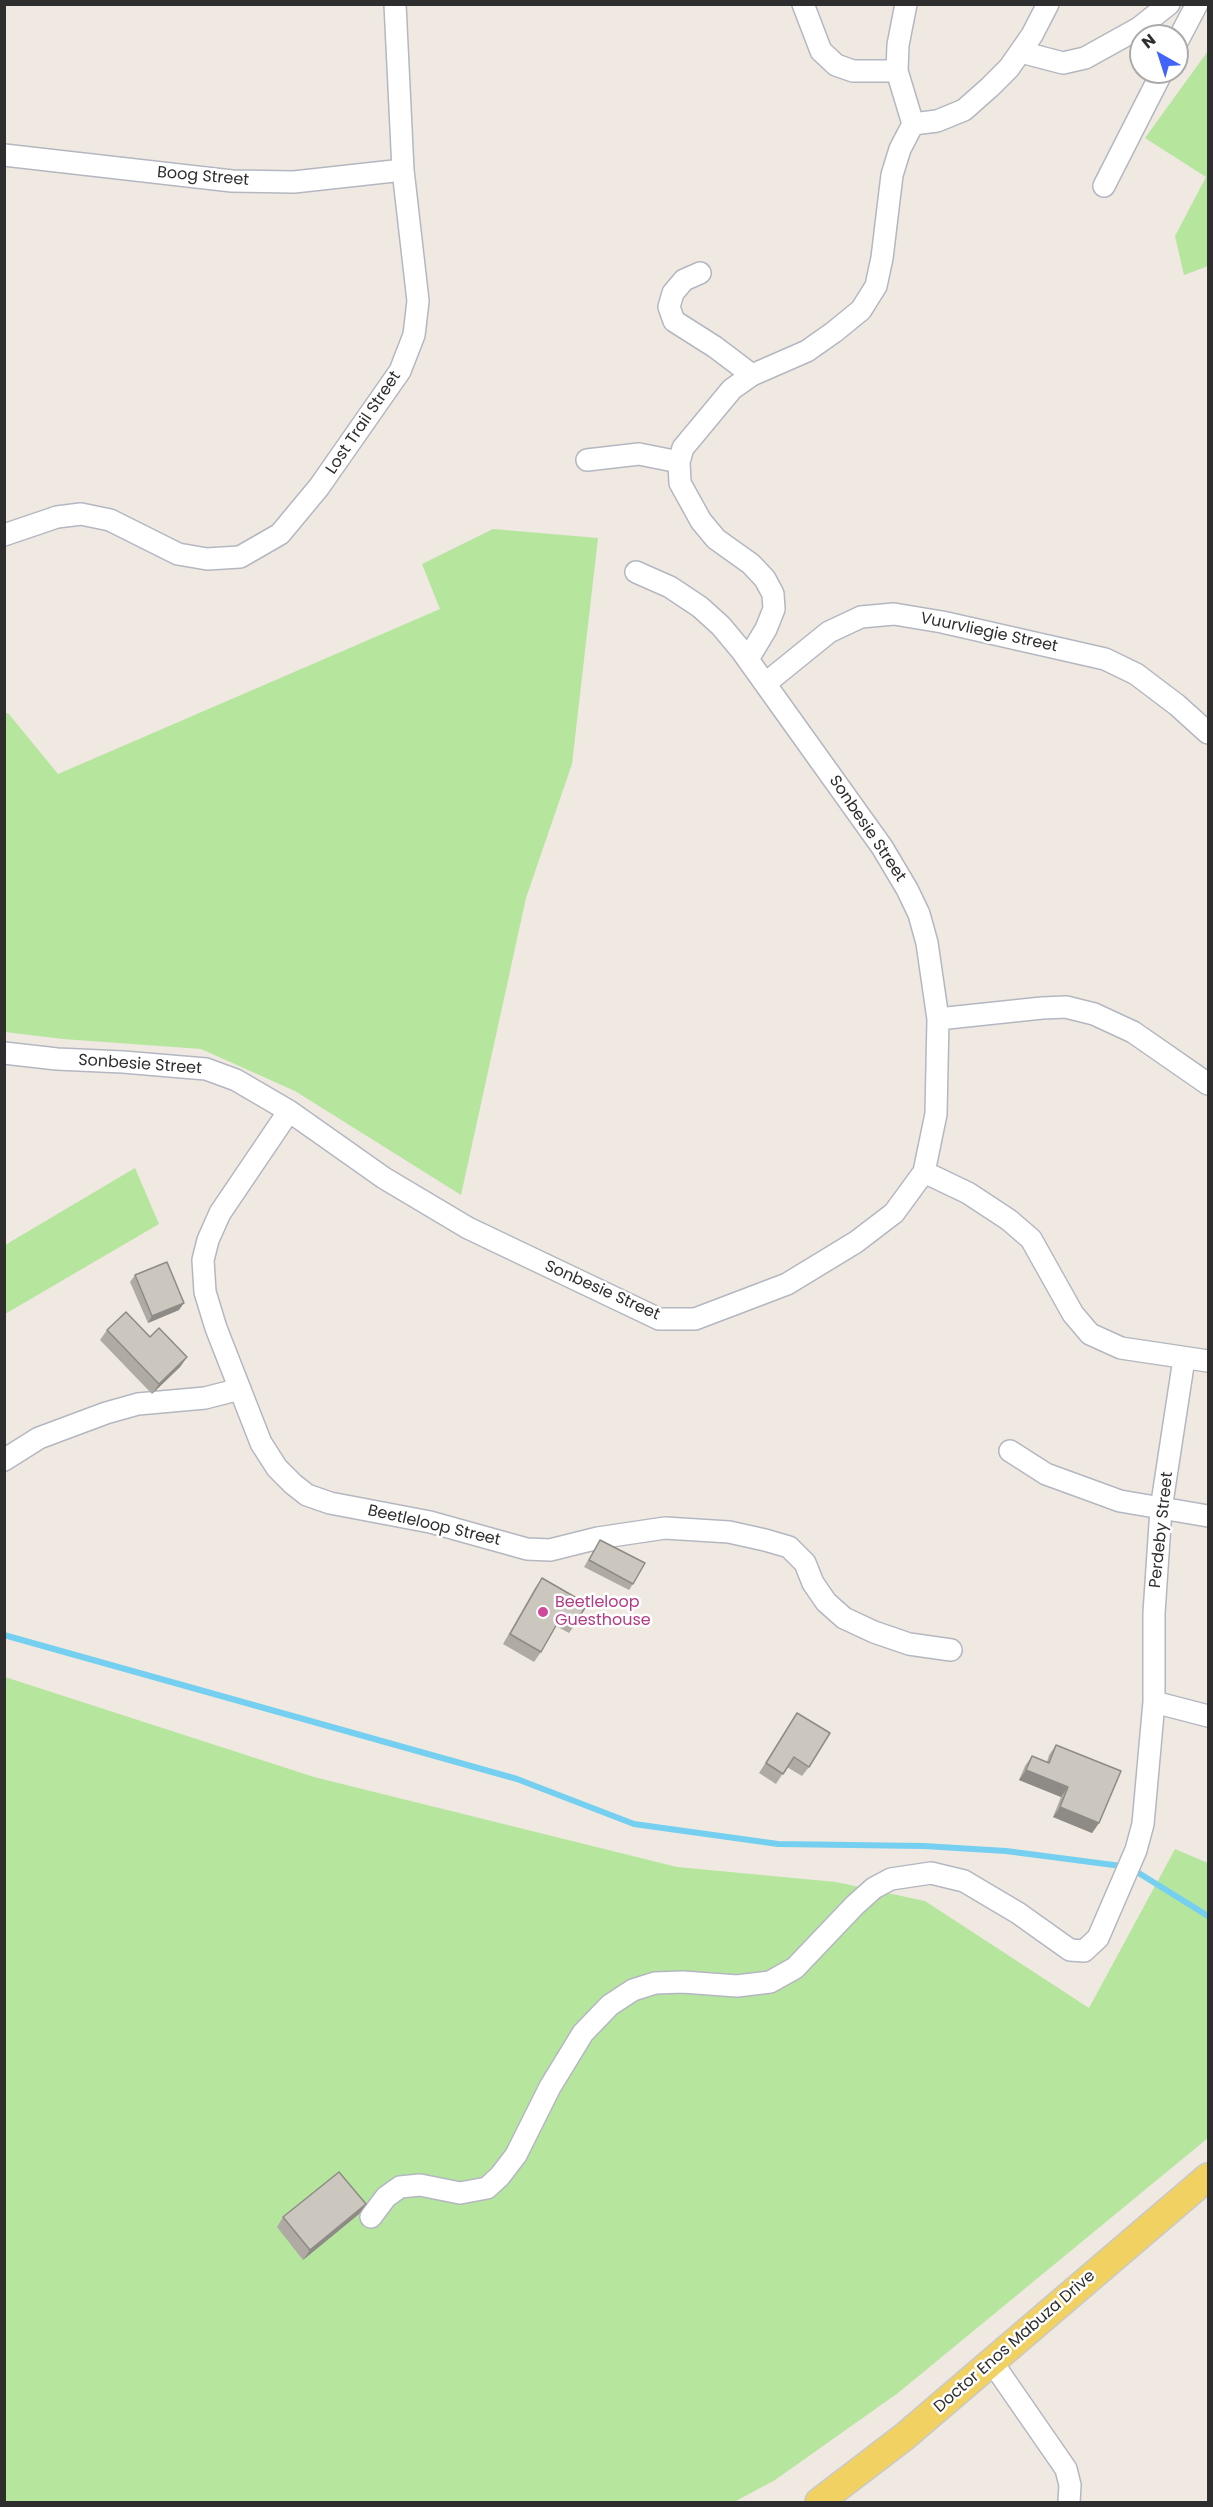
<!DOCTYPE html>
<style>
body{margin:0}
#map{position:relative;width:1213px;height:2507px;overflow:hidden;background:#efe9e1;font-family:Poppins,sans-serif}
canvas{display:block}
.frame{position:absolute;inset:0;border:6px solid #2e2e2e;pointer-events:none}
.north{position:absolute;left:1129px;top:24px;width:60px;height:60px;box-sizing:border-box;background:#fff;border:2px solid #ababab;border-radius:50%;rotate:321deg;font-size:16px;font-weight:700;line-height:24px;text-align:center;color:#2e2e2e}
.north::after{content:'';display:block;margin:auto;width:21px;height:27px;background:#4264fb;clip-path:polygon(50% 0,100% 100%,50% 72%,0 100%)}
</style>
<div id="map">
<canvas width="1213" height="2507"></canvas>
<div class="frame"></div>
<div class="north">N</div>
</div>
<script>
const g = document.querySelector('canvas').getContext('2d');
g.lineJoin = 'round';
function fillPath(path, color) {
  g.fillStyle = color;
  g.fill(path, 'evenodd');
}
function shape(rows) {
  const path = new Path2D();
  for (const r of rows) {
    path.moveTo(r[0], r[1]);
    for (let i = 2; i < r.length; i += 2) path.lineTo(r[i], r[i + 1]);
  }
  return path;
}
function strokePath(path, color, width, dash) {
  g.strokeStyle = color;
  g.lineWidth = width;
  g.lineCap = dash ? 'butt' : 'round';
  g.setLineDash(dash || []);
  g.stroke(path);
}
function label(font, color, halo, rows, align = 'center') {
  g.font = font + ' Poppins,sans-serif';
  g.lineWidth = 5;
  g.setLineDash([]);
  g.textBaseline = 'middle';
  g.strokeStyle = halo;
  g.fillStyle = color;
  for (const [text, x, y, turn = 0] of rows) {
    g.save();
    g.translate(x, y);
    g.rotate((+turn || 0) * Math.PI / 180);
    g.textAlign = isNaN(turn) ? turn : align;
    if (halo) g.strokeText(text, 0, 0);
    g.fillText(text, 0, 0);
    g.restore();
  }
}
fillPath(shape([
 [1208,51,1208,266,1184,275,1175,236,1206,177,1145,138],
 [493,529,598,538,572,764,526,898,461,1195,295,1091,201,1049,63,1039,5,1032,5,714,8,713,58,774,440,609,422,564],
 [135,1168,159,1224,5,1314,5,1245],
 [5,1677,314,1777,677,1867,836,1882,925,1901,1089,2008,1175,1849,1208,1863,1208,2138,898,2393,775,2480,734,2502,5,2502]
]), '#b6e59e');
strokePath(shape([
 [4,1635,517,1779,634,1824,778,1844,924,1846,1006,1851,1129,1867,1208,1916]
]), '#75cff0', 6);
const minor = shape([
 [803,4,821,51,836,65,853,71,897,71],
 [1177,42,1197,4],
 [1021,52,1063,63,1085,58,1139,28,1169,4],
 [913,124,937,121,964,110,990,87,1009,68,1032,35,1048,4],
 [4,155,232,181,294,182,403,170],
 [1104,186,1162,72],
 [700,273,684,280,673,293,669,307,674,321,715,347,752,375],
 [587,460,639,454,679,462],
 [4,535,57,517,81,514,110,520,178,554,207,559,240,557,280,534,319,487,400,371,414,335,418,301,403,170,395,4],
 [748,659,766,629,774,609,773,594,765,579,751,564,716,539,701,521,680,483,679,462,683,448,732,389,752,375,807,351,834,332,861,310,876,286,882,258,892,175,900,149,913,124,897,71,898,45,906,4],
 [766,683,829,632,861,617,894,614,942,622,1105,659,1136,674,1177,705,1208,733],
 [938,1019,1042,1008,1066,1007,1094,1014,1133,1032,1208,1084],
 [4,1053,57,1059,123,1062,206,1069,236,1080,289,1111,384,1178,468,1228,659,1319,695,1319,787,1284,856,1242,894,1213,924,1172,936,1114,938,1019,927,943,919,914,907,889,882,847,741,650,721,626,700,607,670,587,636,572],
 [289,1111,220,1213,208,1240,203,1260,205,1292,216,1328,261,1443,277,1468,293,1484,307,1495,330,1503,430,1522,527,1549,550,1550,598,1538,665,1528,729,1532,765,1540,789,1547,805,1563,813,1583,826,1602,844,1618,874,1632,909,1644,951,1650],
 [924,1172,968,1193,1009,1220,1031,1239,1073,1314,1090,1334,1121,1348,1208,1361],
 [1010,1451,1046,1474,1120,1501,1208,1516],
 [4,1460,39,1438,106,1413,138,1404,205,1398,240,1389],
 [1154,1702,1208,1716],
 [371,2217,386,2197,400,2187,420,2185,460,2193,487,2188,500,2176,516,2155,550,2087,583,2033,610,2005,633,1990,655,1983,683,1982,737,1986,770,1982,795,1968,855,1905,874,1888,891,1879,931,1873,964,1881,1018,1913,1070,1950,1084,1951,1098,1938,1136,1850,1143,1824,1154,1702,1154,1613,1161,1509,1184,1359],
 [992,2362,1066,2469,1070,2485,1069,2502]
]);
const major = shape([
 [819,2502,904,2437,1208,2177]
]);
strokePath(minor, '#b4b7c1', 24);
strokePath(major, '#c9c9c9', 30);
strokePath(minor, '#fff', 21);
strokePath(major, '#f2d163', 27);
fillPath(shape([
 [135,1275,179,1310,148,1323,130,1282],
 [107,1330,150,1337,187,1357,180,1367,152,1394,100,1340],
 [600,1540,633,1584,629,1590,584,1567],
 [542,1578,576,1623,569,1633,556,1626,541,1652,534,1662,503,1644,535,1588],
 [797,1713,809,1767,802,1776,787,1767,776,1784,759,1773],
 [1056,1745,1099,1823,1092,1833,1053,1817,1061,1797,1019,1780,1025,1766,1032,1756,1047,1762,1049,1755],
 [366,2204,359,2214,303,2260,277,2227,283,2217]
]), '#afaba4');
fillPath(shape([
 [184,1303,179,1310,148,1323,152,1316],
 [187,1357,180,1367,152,1394,159,1384],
 [1026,1770,1068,1787,1061,1797,1019,1780],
 [1060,1807,1099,1823,1092,1833,1053,1817],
 [366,2204,359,2214,303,2260,310,2250]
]), '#8e8b86');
const building = shape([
 [167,1262,184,1303,152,1316,135,1275,167,1262],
 [126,1312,150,1337,159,1328,187,1357,159,1384,107,1330,126,1312],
 [600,1540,645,1563,633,1584,589,1560,600,1540],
 [542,1578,587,1604,576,1623,562,1615,541,1652,510,1634,542,1578],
 [797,1713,830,1733,809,1767,794,1757,783,1774,766,1763,797,1713],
 [1056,1745,1121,1771,1099,1823,1060,1807,1068,1787,1026,1770,1032,1756,1049,1763,1056,1745],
 [339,2172,366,2204,310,2250,283,2217,339,2172]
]);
fillPath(building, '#cbc7bf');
strokePath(building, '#8e8b86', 1.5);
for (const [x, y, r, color] of [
 [543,1612,6,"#d1479c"]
]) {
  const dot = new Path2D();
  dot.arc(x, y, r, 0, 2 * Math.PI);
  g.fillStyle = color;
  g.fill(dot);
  strokePath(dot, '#fff', 2);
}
label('16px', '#2e2e2e', '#fff', [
 ["Boog Street",203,177,5],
 ["Lost Trail Street",364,423,-56],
 ["Vuurvliegie Street",989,633,12],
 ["Sonbesie Street",867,829,56],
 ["Sonbesie Street",140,1065,4],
 ["Sonbesie Street",602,1291,24],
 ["Beetleloop Street",434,1526,13],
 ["Perdeby Street",1162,1530,-84],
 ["Doctor Enos Mabuza Drive",1015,2342,-41]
]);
label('16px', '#b23c85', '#fff', [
 ["Beetleloop",555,1603],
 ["Guesthouse",555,1621]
], 'left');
</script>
